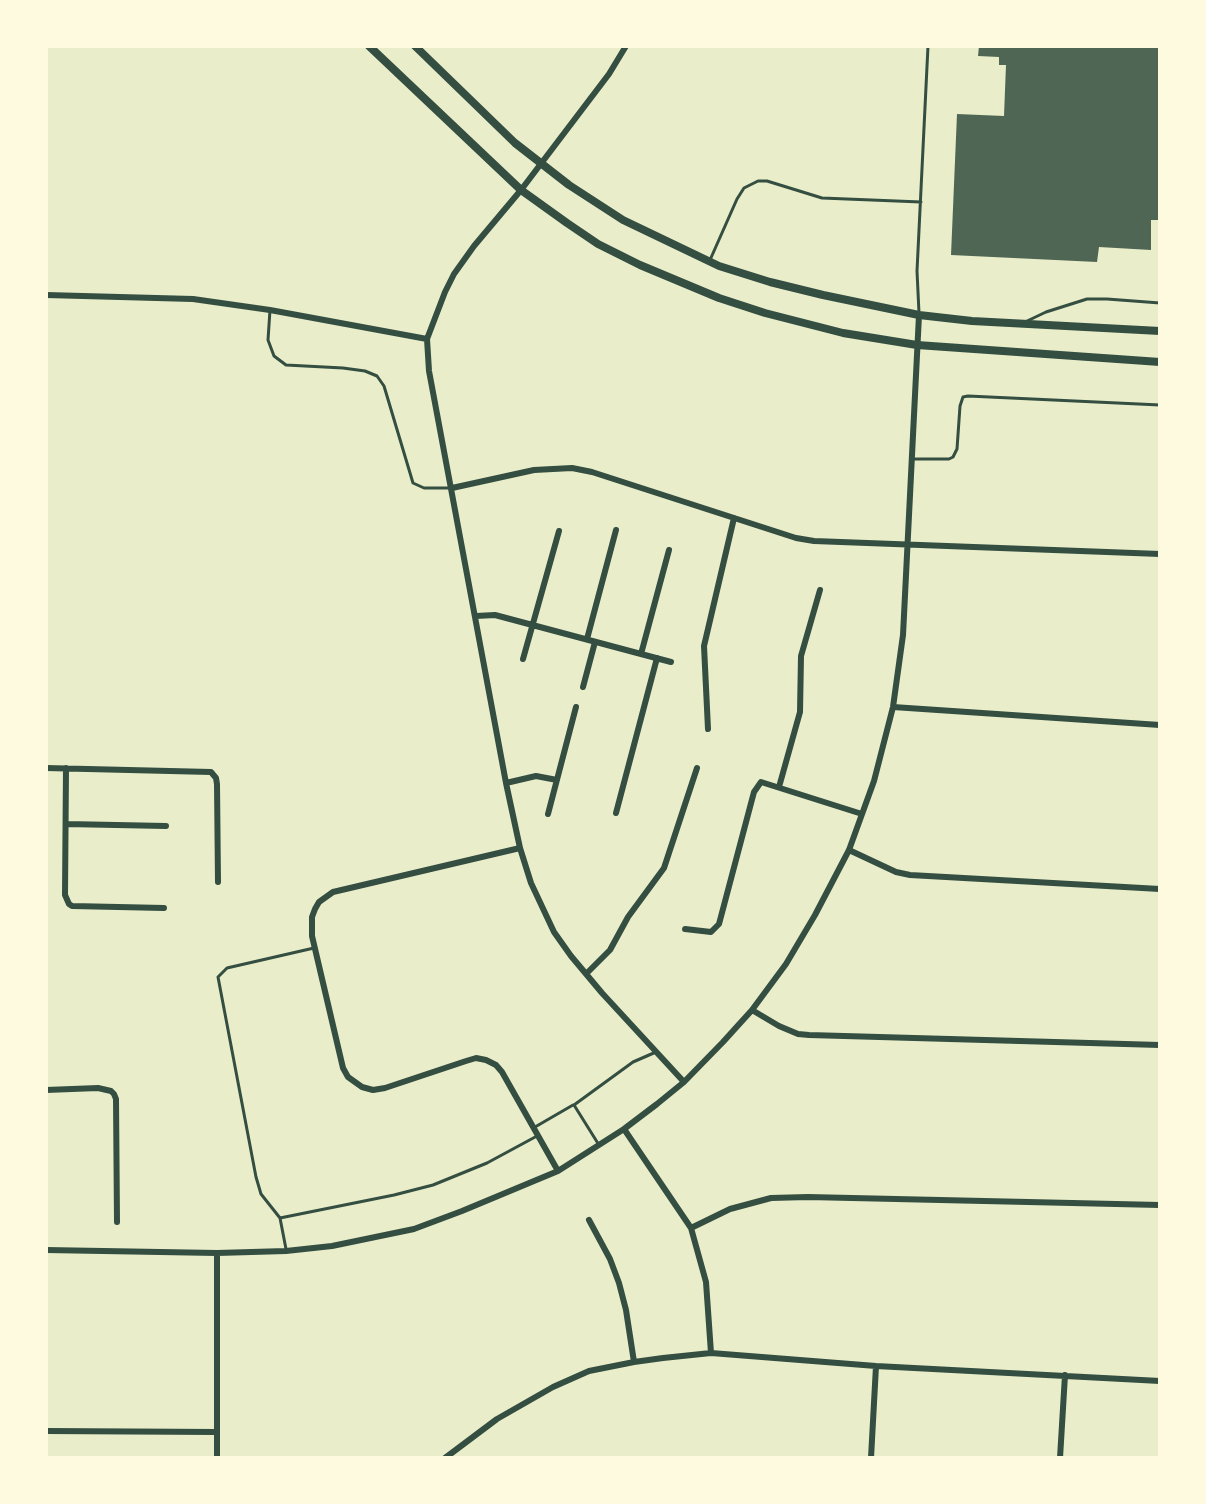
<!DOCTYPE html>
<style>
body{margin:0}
#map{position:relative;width:1206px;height:1504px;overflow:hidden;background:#e9edc9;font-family:"Work Sans",sans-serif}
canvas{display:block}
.frame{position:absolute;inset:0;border:48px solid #fefae0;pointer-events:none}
</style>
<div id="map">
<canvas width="1206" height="1504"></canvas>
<div class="frame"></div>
</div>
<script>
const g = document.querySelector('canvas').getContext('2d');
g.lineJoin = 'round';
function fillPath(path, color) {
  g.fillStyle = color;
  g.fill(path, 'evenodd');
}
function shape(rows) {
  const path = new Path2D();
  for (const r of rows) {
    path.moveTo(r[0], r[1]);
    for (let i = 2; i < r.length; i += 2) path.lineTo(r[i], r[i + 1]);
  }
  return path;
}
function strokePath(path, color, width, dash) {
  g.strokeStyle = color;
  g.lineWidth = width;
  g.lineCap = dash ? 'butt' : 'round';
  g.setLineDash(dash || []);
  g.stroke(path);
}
fillPath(shape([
 [979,46,1160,46,1160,220,1151,220,1151,250,1099,247,1097,262,951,255,957,114,1004,116,1006,65,999,65,999,57,978,56]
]), '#4f6655');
strokePath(shape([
 [710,260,737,199,744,188,758,181,767,181,822,198,921,202],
 [270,310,268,340,274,356,286,365,343,368,365,371,377,376,384,386,413,483,424,488,452,488],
 [919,313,917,271,928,46],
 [1025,322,1046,312,1087,299,1107,299,1160,303],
 [913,459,949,459,953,457,957,449,960,406,963,397,968,396,1160,405],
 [535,1127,573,1105],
 [599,1145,574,1105,633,1062,656,1052],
 [280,1218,394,1195,433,1185,487,1163,537,1136],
 [286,1249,280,1218,261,1194,256,1177,218,977,227,968,314,948]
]), '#344e41', 3);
strokePath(shape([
 [626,46,609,74,521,190,474,246,454,274,445,292,427,339,429,371,506,783,520,848,531,883,554,932,571,956,602,993,684,1082],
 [46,295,193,299,270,310,427,339],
 [452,488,534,470,572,468,592,472,796,538,814,541,1160,554],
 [476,616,495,615,671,662],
 [587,639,616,530],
 [641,654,669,550],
 [523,659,559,531],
 [583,687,595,642],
 [893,707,1160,725],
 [708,729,704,646,734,518],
 [46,768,211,772,216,778,217,784,218,882],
 [66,768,65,895,69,904,72,906,164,908],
 [506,783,536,776,557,780],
 [779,787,800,712,801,656,820,590],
 [616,813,657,658],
 [548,814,576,707],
 [66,824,166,826],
 [520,848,333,892,319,902,315,909,312,917,312,936,343,1068,348,1077,362,1087,373,1090,385,1088,466,1061,476,1058,486,1060,496,1065,502,1072,558,1171],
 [849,850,896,872,910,875,1160,889],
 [685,929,711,932,719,924,754,792,761,782,862,814],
 [586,974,610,950,628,917,664,868,697,768],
 [752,1010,779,1026,798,1034,809,1035,1160,1045],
 [46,1090,98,1088,111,1091,114,1094,116,1099,117,1222],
 [624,1129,691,1228,706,1282,711,1353],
 [589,1220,610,1259,619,1283,626,1310,634,1362],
 [691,1228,730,1209,771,1198,808,1197,1160,1205],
 [46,1250,217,1253,286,1251,332,1246,414,1229,462,1211,558,1171,624,1129,657,1104,684,1082,723,1042,752,1010,786,964,815,915,849,850,874,781,893,707,903,635,919,315],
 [217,1253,217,1458],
 [46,1431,216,1432],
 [445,1458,497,1419,553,1387,589,1371,634,1362,663,1358,711,1353,876,1366,1160,1381],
 [871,1458,876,1366],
 [1060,1458,1065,1375]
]), '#344e41', 6);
strokePath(shape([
 [369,46,521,190,567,223,598,244,640,265,719,298,765,313,843,333,917,345,1160,362],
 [415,46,515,143,569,185,623,220,719,266,770,282,823,295,919,315,972,321,1160,331]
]), '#344e41', 8);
</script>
